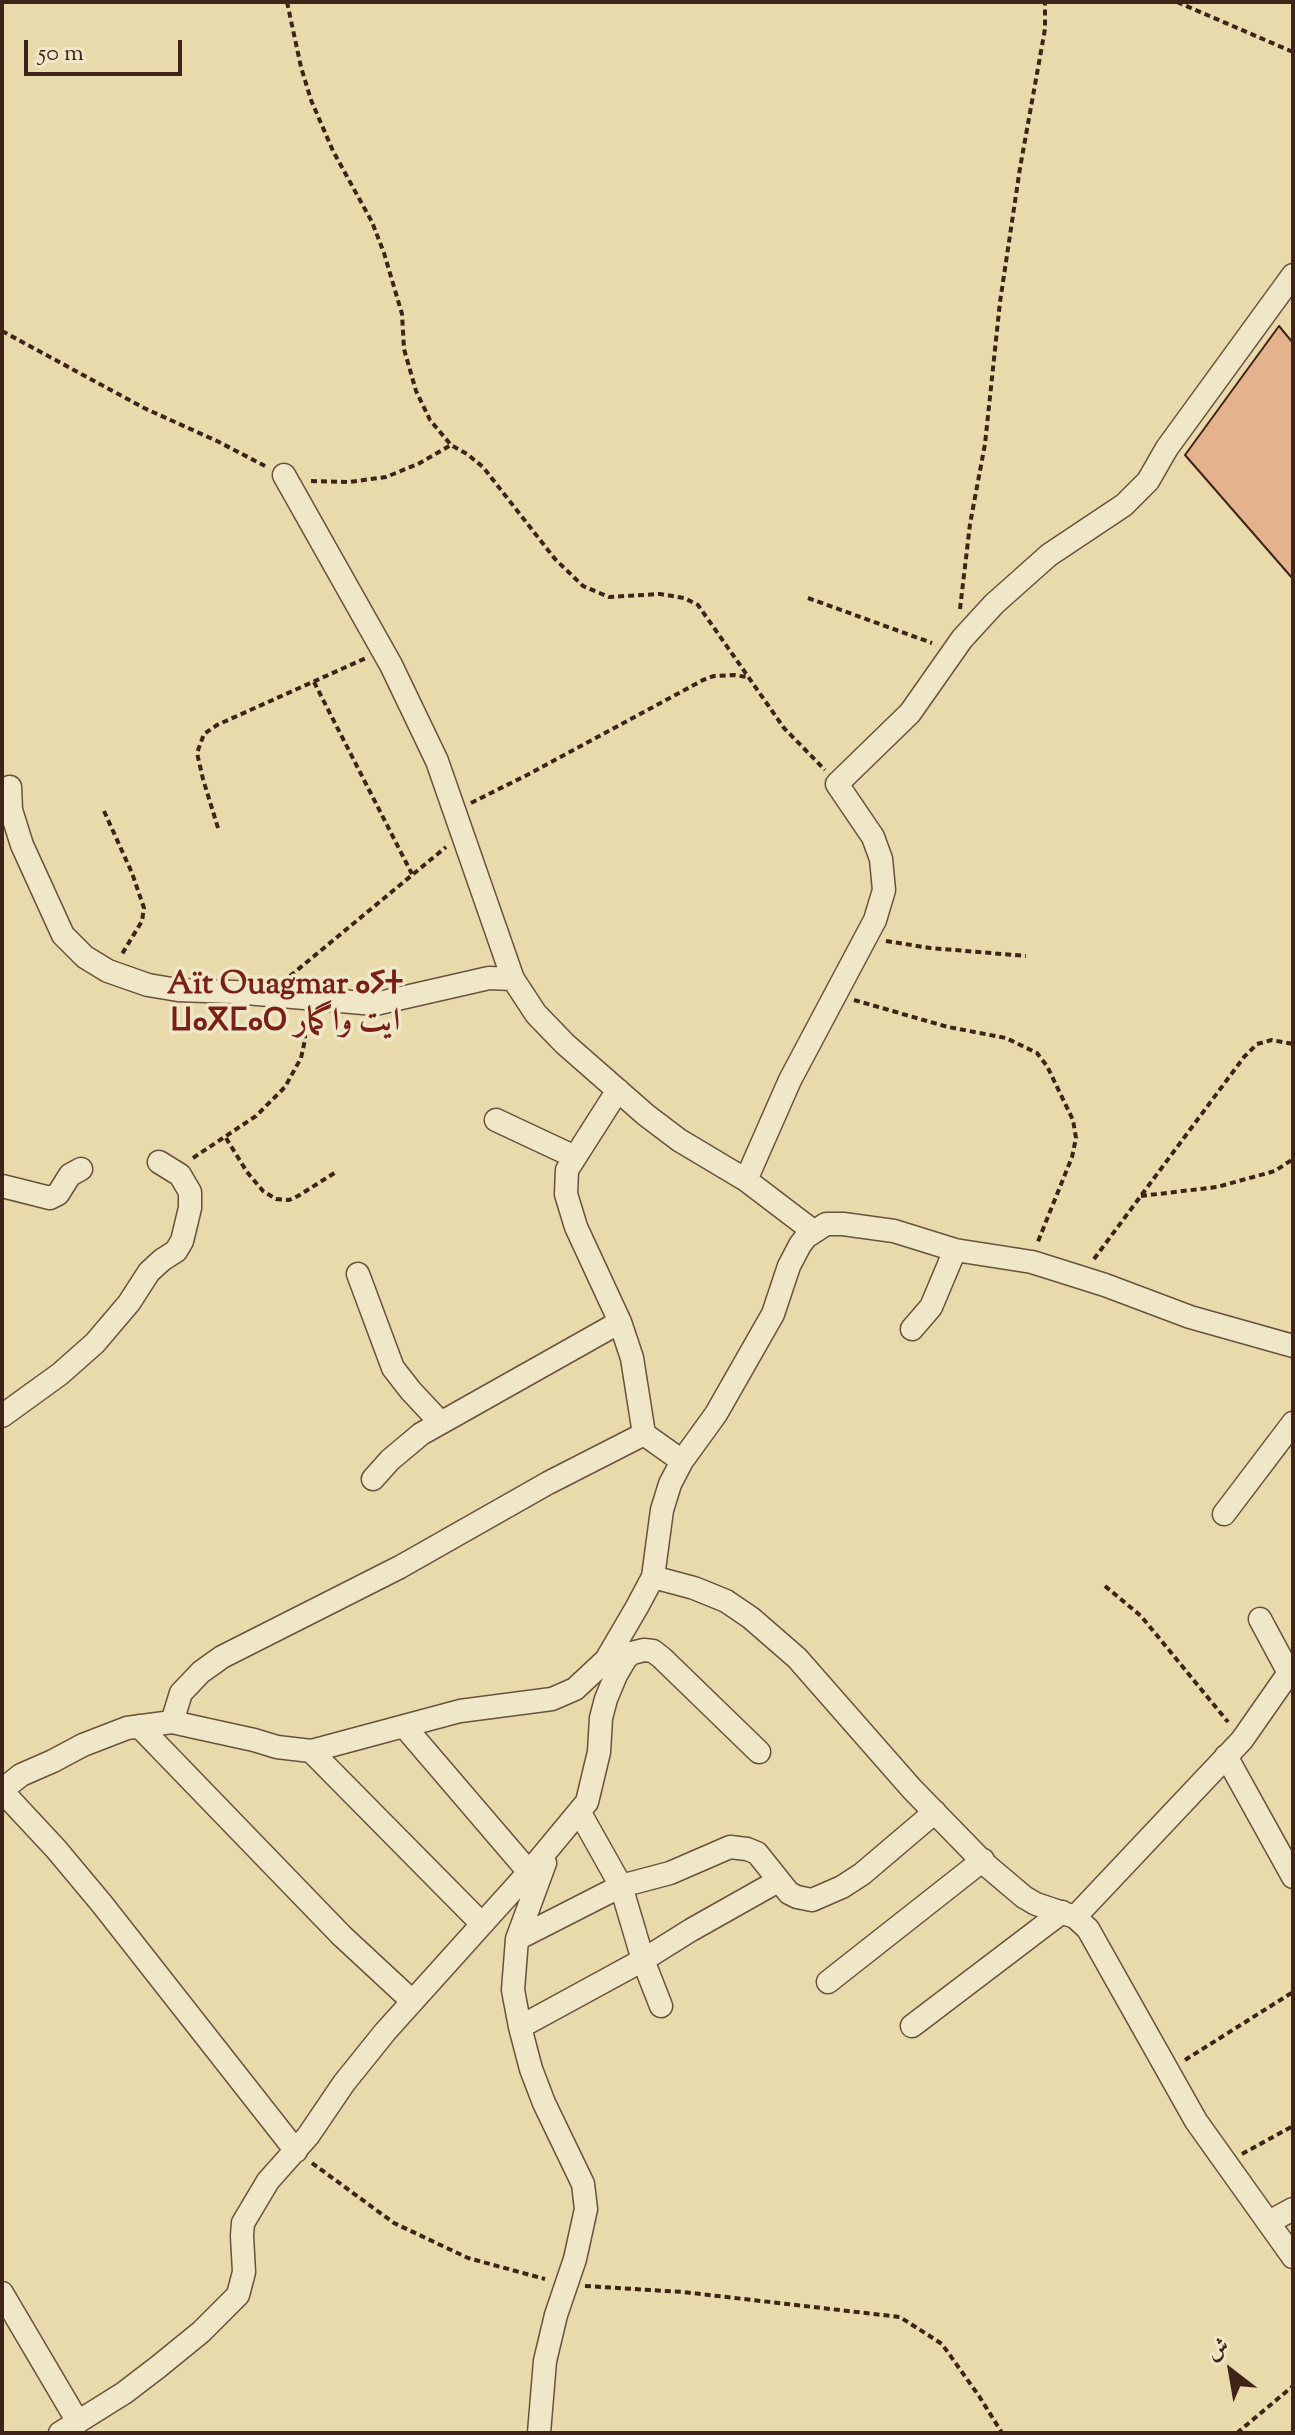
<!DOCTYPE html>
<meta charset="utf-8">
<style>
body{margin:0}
#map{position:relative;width:1295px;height:2435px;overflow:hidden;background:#e8daab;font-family:"Sorts Mill Goudy",Amiri,serif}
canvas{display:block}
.frame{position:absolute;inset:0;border:4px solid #3f2319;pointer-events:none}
.north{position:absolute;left:1191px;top:2331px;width:80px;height:80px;-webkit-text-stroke:6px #f0e7c8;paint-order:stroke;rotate:329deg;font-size:22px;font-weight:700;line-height:32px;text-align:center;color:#3f2319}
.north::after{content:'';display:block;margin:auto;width:28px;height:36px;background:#3f2319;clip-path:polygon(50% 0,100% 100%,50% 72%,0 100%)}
.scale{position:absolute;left:24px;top:40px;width:158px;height:36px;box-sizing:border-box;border:4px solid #3f2319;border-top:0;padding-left:10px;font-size:24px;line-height:28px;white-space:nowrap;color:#3f2319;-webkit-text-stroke:6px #f0e7c8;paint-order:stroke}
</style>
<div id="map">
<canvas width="1295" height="2435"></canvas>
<div class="frame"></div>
<div class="north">ش</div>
<div class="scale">50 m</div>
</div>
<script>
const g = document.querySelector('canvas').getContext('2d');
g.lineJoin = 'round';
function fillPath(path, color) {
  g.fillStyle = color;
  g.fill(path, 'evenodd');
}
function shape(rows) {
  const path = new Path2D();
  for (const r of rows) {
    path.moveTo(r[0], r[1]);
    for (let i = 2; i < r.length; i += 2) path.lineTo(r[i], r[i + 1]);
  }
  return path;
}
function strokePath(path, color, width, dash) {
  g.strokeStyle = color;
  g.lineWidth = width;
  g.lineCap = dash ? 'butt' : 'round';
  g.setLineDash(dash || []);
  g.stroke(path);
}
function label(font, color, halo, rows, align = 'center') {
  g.font = font + ' "Sorts Mill Goudy",Amiri,"Noto Sans Tifinagh",serif';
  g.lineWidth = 7;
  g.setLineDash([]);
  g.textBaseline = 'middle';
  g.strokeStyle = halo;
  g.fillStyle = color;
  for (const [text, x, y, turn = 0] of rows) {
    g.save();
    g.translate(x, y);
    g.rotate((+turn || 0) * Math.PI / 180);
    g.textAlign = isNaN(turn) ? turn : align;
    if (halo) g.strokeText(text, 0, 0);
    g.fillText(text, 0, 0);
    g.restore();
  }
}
const building = shape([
 [1279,326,1293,343,1293,579,1185,455,1279,326]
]);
fillPath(building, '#e4b28d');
strokePath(building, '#3f2319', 2);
const street = shape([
 [284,475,391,665,437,761,513,979],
 [10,787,11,810,22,845,63,935,85,957,108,971,148,985,178,990,234,992,375,1004,489,978,513,979,536,1014,565,1044,646,1115,679,1140,746,1180,813,1231],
 [618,1090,567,1170,566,1194,576,1227,620,1322,632,1358,644,1434,682,1461],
 [496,1120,575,1157],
 [746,1180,790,1080,875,920,884,890,881,859,873,837,837,784,910,713,962,639,994,604,1049,555,1124,505,1148,481,1167,448,1293,275],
 [2,1186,50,1198,58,1194,70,1175,81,1169],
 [358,1274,393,1368,411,1391,440,1422],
 [912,1329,931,1307,955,1250],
 [2,1416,60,1374,95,1343,129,1303,149,1272,162,1260,176,1251,182,1241,190,1208,190,1192,180,1175,159,1162],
 [373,1479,390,1460,421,1434,620,1322],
 [1224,1514,1293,1423],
 [653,1577,694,1588,726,1601,751,1618,797,1658,912,1789,985,1864,1024,1897,1036,1904,1075,1917,1088,1929,1196,2121,1293,2257],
 [1260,1619,1289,1673],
 [172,1722,181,1693,201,1672,222,1657,400,1567,548,1483,644,1434],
 [139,1726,342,1936,411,2000],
 [404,1726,529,1872],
 [311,1751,482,1924],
 [1226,1756,1293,1877],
 [2,1790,21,1775,53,1761,83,1745,127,1728,172,1722,254,1740,277,1747,311,1751,460,1711,552,1699,575,1689,606,1660,637,1607,653,1577,662,1510,670,1484,682,1461,716,1414,773,1314,789,1266,800,1245,806,1237,826,1224,843,1224,894,1231,955,1250,1032,1262,1105,1285,1190,1317,1293,1346],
 [2,1791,56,1849,102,1904,296,2151],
 [580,1813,621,1886,643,1960,661,2006],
 [1075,1917,1242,1740,1293,1667],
 [517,1939,621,1886,670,1873,730,1847,747,1849,757,1853,789,1893,797,1897,812,1900,842,1887,862,1874,935,1812],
 [828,1982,983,1860],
 [912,2026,1062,1912],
 [520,2027,643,1960,691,1930,778,1881],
 [1269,2222,1293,2209],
 [2,2293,78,2422],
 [60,2433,124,2393,158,2367,201,2332,238,2295,244,2272,242,2236,243,2223,268,2181,308,2136,344,2083,385,2032,529,1872,587,1802,599,1752,601,1718,606,1699,616,1675,626,1658,632,1653,644,1650,653,1651,662,1658,759,1752],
 [539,2433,545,2361,556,2315,575,2259,586,2209,583,2184,544,2103,531,2069,520,2027,513,1990,517,1939,545,1863]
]);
strokePath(street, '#69513e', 25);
strokePath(shape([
 [287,2,301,67,311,100,333,151,372,222,384,253,402,314,404,349,416,391,430,420,451,445],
 [1177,2,1293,52],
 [2,331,144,408,217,441,265,466],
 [311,481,349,482,386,477,418,464,451,445,467,454,483,467,555,559,583,586,609,597,660,594,684,598,698,605,784,728,825,770],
 [808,598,932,643],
 [960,609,970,524,985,444,1000,302,1020,168,1045,29,1045,2],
 [314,682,412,874],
 [471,803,527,775,703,680,714,676,734,675,747,677],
 [104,811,132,873,144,908,142,921,122,954],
 [218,828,203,779,197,753,204,734,217,725,366,658],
 [886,941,930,948,1026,956],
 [290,976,446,847],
 [854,1000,948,1027,1006,1038,1037,1053,1047,1066,1073,1120,1076,1138,1072,1157,1037,1244],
 [226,1138,247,1172,263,1191,276,1199,289,1200,298,1196,336,1172],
 [193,1158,256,1116,285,1087,301,1058,305,1040,305,1018],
 [1141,1196,1217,1187,1275,1171,1293,1159],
 [1094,1259,1244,1057,1257,1044,1272,1040,1293,1044],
 [1105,1586,1141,1616,1228,1722],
 [1185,2060,1293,1992],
 [1242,2154,1293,2126],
 [312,2163,394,2223,468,2258,545,2279],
 [585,2286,683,2292,900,2317,942,2344,979,2396,1002,2433],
 [1237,2433,1293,2386]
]), '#3f2319', 4, [6, 4]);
strokePath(street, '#f0e7c8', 22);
label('bold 32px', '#7a1f14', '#f0e7c8', [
 ["Aït Ouagmar ⴰⵢⵜ",285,988],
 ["ⵡⴰⴳⵎⴰⵔ ايت واگمار",285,1025]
]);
</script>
